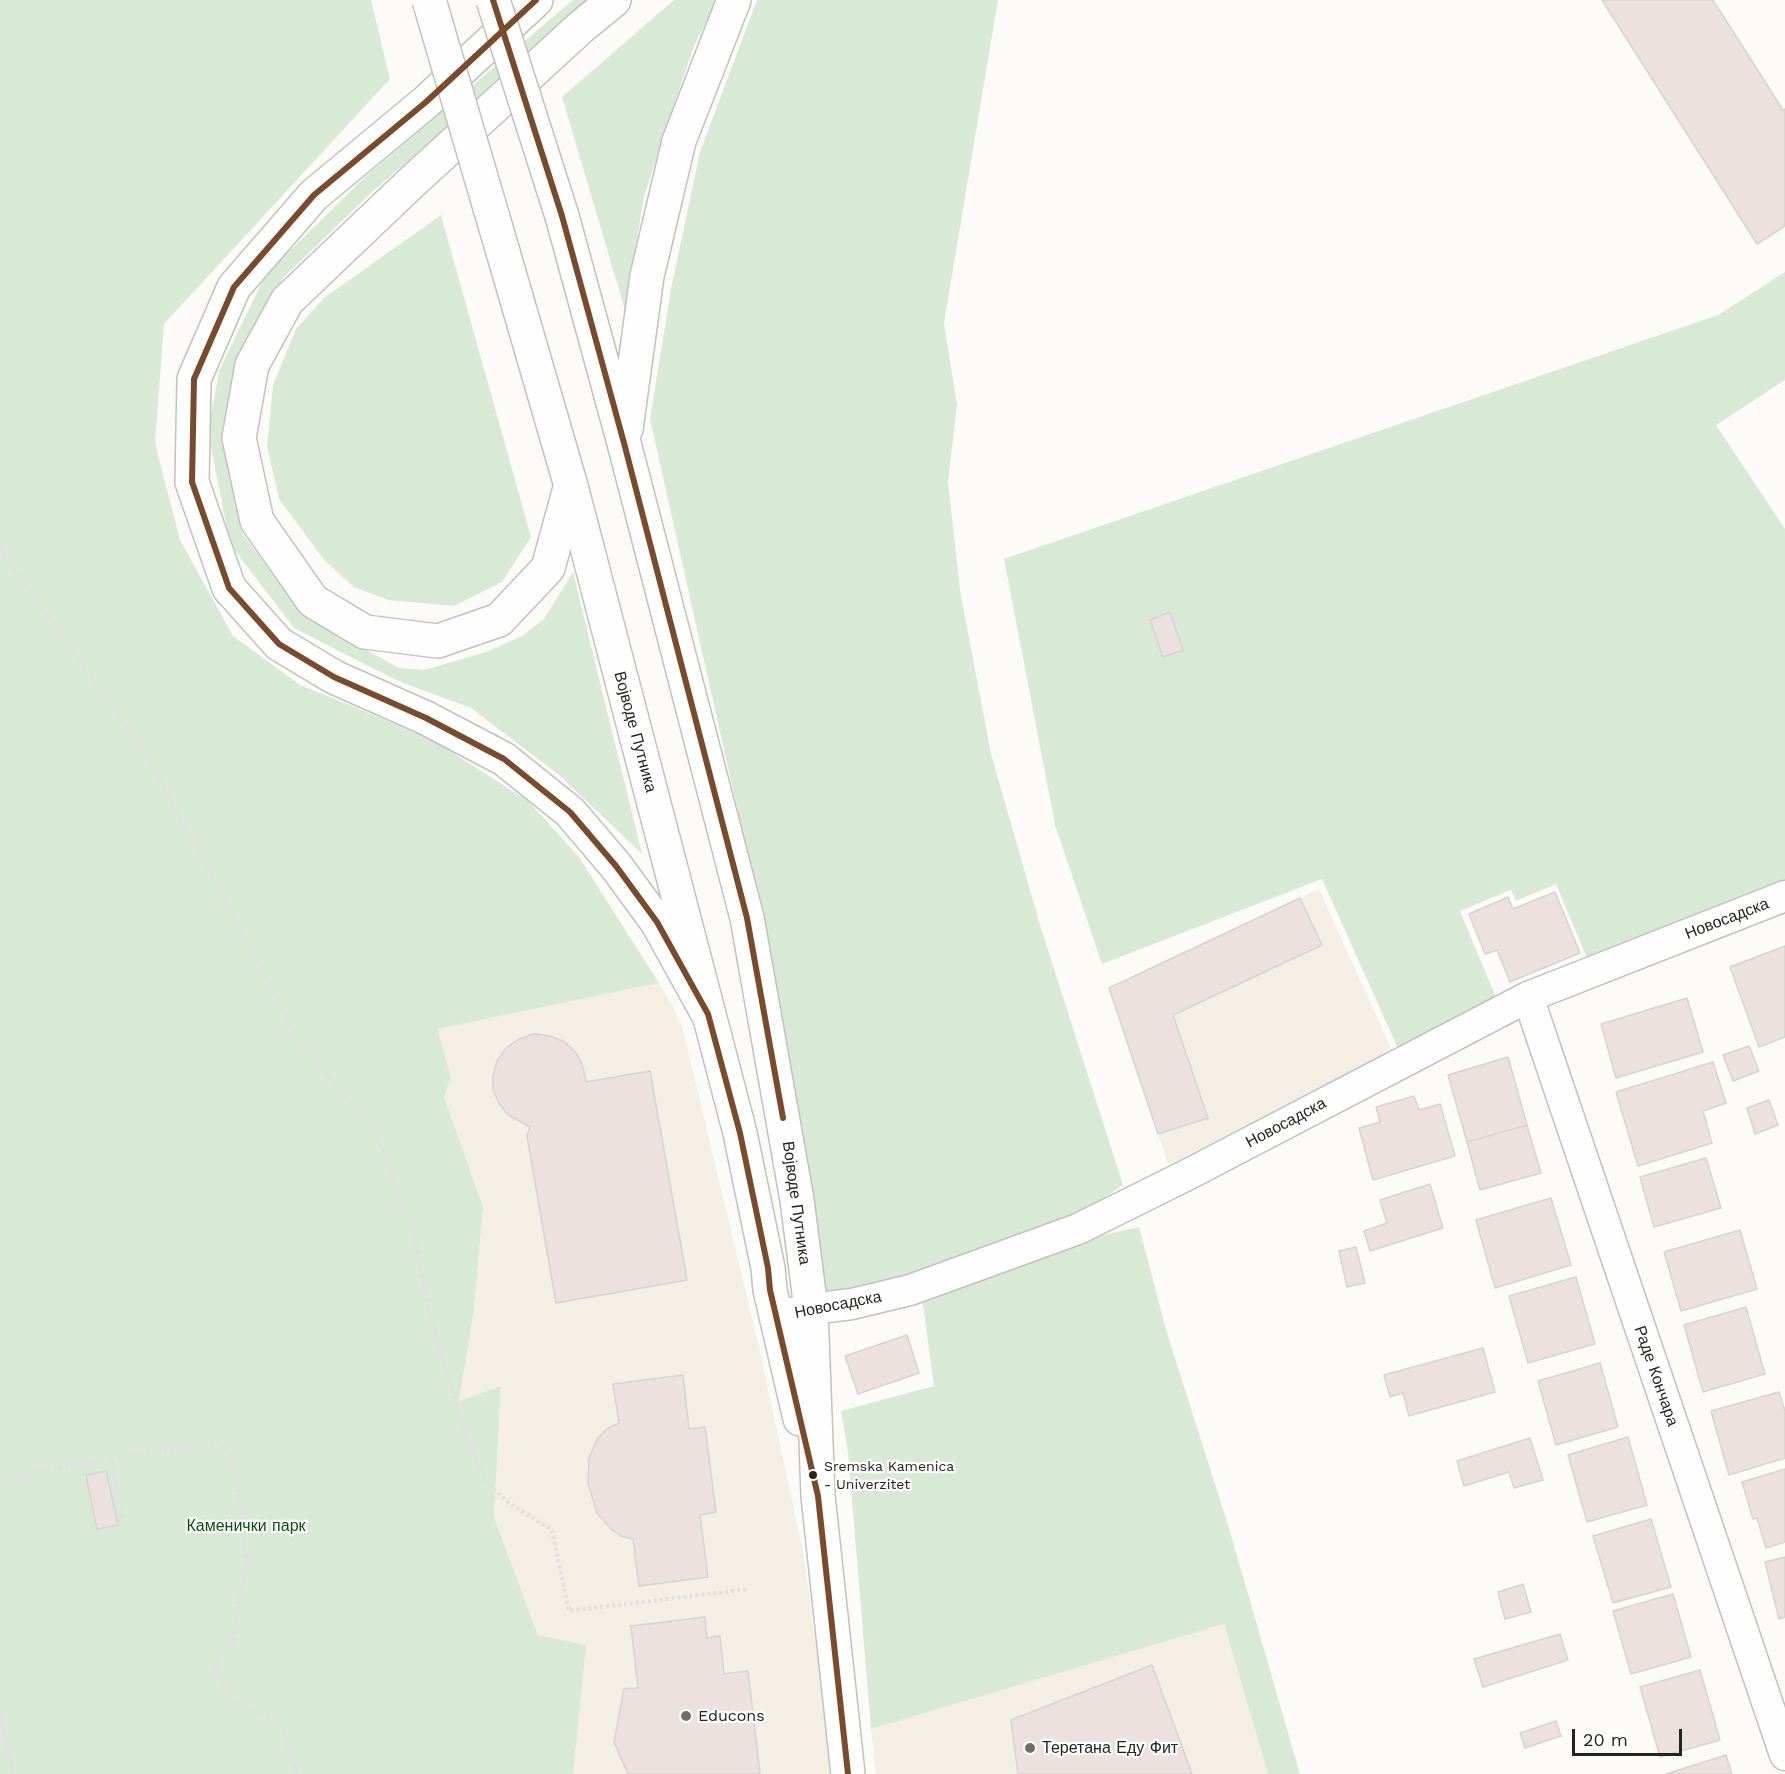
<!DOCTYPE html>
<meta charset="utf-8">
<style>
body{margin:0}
#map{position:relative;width:1785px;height:1774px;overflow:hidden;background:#fdfbf8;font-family:"Work Sans",sans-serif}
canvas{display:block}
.scale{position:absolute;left:1572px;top:1729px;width:110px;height:27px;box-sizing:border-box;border:3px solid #26221d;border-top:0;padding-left:8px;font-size:18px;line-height:21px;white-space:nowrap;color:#26221d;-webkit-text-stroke:4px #fff;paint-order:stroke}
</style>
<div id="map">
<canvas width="1785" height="1774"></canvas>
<div class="scale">20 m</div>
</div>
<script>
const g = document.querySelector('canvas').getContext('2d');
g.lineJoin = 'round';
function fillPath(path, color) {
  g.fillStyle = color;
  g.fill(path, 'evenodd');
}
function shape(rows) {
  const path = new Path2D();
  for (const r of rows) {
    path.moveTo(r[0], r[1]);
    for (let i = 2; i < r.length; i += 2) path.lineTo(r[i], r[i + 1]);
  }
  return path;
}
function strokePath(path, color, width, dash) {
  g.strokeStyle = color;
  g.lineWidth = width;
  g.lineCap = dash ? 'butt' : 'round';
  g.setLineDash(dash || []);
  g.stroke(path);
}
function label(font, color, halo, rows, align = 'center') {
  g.font = font + ' "Work Sans",sans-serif';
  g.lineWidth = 4.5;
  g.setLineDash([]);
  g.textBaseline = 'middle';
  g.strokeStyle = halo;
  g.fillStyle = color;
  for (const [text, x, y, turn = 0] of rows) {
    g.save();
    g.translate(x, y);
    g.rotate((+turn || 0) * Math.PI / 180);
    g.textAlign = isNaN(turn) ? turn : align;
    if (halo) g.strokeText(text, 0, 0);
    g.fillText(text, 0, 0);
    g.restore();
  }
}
fillPath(shape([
 [1319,889,1397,1062,1169,1166,1109,988],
 [659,983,672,1005,682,1026,758,1343,803,1551,834,1774,573,1774,585,1645,538,1635,494,1517,501,1386,459,1402,474,1310,483,1207,444,1097,451,1077,436,1029],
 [1224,1624,1268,1774,876,1774,871,1729]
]), '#f4eee4');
fillPath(shape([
 [0,0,371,0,390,79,164,324,155,443,180,540,233,636,300,685,350,705,436,742,528,801,579,857,659,983,437,1029,451,1077,444,1097,483,1207,474,1310,459,1401,501,1386,494,1517,538,1635,586,1645,573,1774,0,1774],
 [573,0,597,0,374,190,282,279,233,372,222,432,242,533,302,614,399,668,424,670,486,652,522,636,544,619,573,572,642,854,559,775,471,708,398,681,294,628,230,544,208,432,219,371,266,274,365,177],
 [674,0,717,0,694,46,664,134,644,197,625,310,562,97],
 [757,0,998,0,944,323,957,405,948,482,960,590,991,754,1041,928,1123,1185,1071,1220,907,1278,820,1297,762,920,650,419,671,289,700,152],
 [441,215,531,537,502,582,454,606,388,600,354,587,325,561,279,499,267,446,273,385,296,329,324,298],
 [1785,272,1785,380,1716,425,1785,529,1785,906,1596,980,1556,884,1516,901,1511,890,1460,911,1504,1017,1404,1062,1322,879,1102,964,1055,825,1004,559,1718,315],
 [1139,1227,1167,1333,1229,1528,1300,1774,1268,1774,1224,1624,871,1729,848,1452,841,1411,934,1386,922,1297,1081,1240]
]), '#d8ead5');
const building = shape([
 [1602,0,1713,0,1783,110,1785,109,1785,226,1757,244,1602,0],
 [1170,612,1183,650,1163,657,1150,620,1170,612],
 [1555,892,1580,953,1510,982,1497,950,1485,954,1469,914,1508,897,1513,909,1555,892],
 [1300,898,1322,945,1173,1015,1208,1118,1158,1134,1109,988,1300,898],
 [1785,946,1785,1037,1759,1047,1730,967,1785,946],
 [1687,998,1703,1052,1616,1078,1601,1024,1687,998],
 [534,1034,550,1036,565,1042,576,1053,583,1067,586,1082,650,1071,687,1280,556,1303,527,1136,530,1127,507,1114,499,1103,493,1090,493,1076,497,1061,506,1048,519,1039,534,1034],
 [1749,1046,1759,1071,1733,1081,1723,1055,1749,1046],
 [1508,1057,1527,1125,1467,1142,1448,1075,1508,1057],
 [1713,1062,1726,1103,1703,1111,1712,1143,1638,1166,1616,1092,1713,1062],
 [1414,1096,1419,1110,1440,1104,1455,1156,1373,1180,1359,1128,1380,1122,1376,1107,1414,1096],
 [1769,1100,1778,1125,1755,1134,1747,1108,1769,1100],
 [1527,1125,1541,1173,1480,1190,1467,1142,1527,1125],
 [1706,1158,1721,1208,1654,1227,1640,1177,1706,1158],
 [1430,1184,1443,1228,1370,1251,1364,1231,1387,1223,1380,1200,1430,1184],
 [1551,1198,1571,1265,1495,1288,1476,1220,1551,1198],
 [1740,1230,1757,1289,1681,1311,1664,1252,1740,1230],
 [1356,1247,1365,1283,1347,1287,1339,1251,1356,1247],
 [1576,1277,1595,1344,1528,1363,1509,1296,1576,1277],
 [1746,1307,1765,1374,1703,1392,1684,1325,1746,1307],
 [907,1335,919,1373,858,1394,845,1356,907,1335],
 [1483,1348,1495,1392,1409,1416,1403,1393,1390,1397,1384,1375,1483,1348],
 [1600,1363,1618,1427,1556,1445,1538,1381,1600,1363],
 [683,1375,689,1429,705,1427,716,1512,700,1515,708,1577,639,1586,633,1539,621,1536,612,1530,597,1513,588,1483,589,1458,597,1439,607,1429,619,1423,613,1384,683,1375],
 [1779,1392,1785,1411,1785,1458,1729,1475,1711,1411,1779,1392],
 [1628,1437,1647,1505,1587,1522,1568,1455,1628,1437],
 [1530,1438,1543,1480,1514,1488,1509,1472,1464,1486,1457,1461,1530,1438],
 [1785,1469,1785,1542,1766,1548,1757,1518,1753,1519,1742,1482,1785,1469],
 [106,1471,118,1525,97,1529,86,1475,106,1471],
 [1651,1519,1671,1587,1613,1603,1593,1536,1651,1519],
 [1785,1557,1785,1617,1779,1619,1765,1562,1785,1557],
 [1523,1584,1531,1612,1505,1619,1498,1592,1523,1584],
 [1673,1594,1691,1657,1631,1674,1613,1611,1673,1594],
 [705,1617,707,1638,720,1636,724,1674,748,1671,760,1774,628,1774,614,1742,624,1689,638,1688,631,1626,705,1617],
 [1560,1634,1568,1660,1483,1687,1474,1659,1560,1634],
 [1152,1665,1192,1774,1018,1774,1011,1720,1152,1665],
 [1700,1670,1720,1740,1660,1757,1640,1687,1700,1670],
 [1556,1721,1561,1736,1525,1748,1520,1733,1556,1721],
 [1726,1755,1732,1774,1666,1774,1726,1755]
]);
fillPath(building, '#ede1df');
strokePath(building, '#d7d3d1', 1.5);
const minor = shape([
 [1528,997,1785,1755],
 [777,1316,811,1309,852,1304,910,1290,1078,1229,1187,1175,1528,997,1785,896]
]);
const secondary = shape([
 [536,0,426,102,314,195,234,287,194,379,192,482,229,588,279,644,334,677,426,718,504,759,570,812,616,866,657,922,708,1014],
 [562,216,624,443,747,918,797,1200,811,1309,818,1496,848,1774],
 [503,252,571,486,740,1133,768,1268,770,1290,800,1419],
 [626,429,647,276,679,141,734,0],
 [570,488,548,568,499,620,438,641,365,632,313,601,257,521,239,438,252,365,287,301,412,182,581,27,614,0]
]);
strokePath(minor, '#c3c1bd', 33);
strokePath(secondary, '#c3c1bd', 36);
strokePath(shape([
 [0,549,145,753,254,954,294,1034,375,1133,413,1226,428,1309,465,1434,486,1482,510,1504,552,1530,569,1611,749,1589],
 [111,1460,206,1442,222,1444,234,1460,247,1565,238,1603,233,1645,220,1652,215,1667,229,1698,248,1710,271,1716,283,1731,296,1774],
 [0,1477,111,1460,123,1521],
 [0,1713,13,1774]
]), '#e1e0de', 4, [3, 3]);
strokePath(minor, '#fffefe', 30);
strokePath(secondary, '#fffefe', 33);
const secondaryBridge = shape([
 [429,0,503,252],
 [493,0,562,216]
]);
strokePath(secondaryBridge, '#c3c1bd', 36, []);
strokePath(secondaryBridge, '#fffefe', 33);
strokePath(shape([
 [493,0,562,216,624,443,747,918,783,1118],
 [536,0,426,102,314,195,234,287,194,379,192,482,229,588,279,644,334,677,426,718,504,759,570,812,616,866,657,922,708,1014,740,1133,768,1268,770,1290,818,1496,848,1774]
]), '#7a4b2a', 6);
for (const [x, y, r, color] of [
 [813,1475,5,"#26221d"],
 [686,1716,6,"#716e6a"],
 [1030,1748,6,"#716e6a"]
]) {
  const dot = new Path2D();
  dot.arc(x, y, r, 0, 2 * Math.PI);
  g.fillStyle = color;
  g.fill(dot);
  strokePath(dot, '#fff', 2);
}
label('14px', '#26221d', '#fff', [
 ["Sremska Kamenica",824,1467],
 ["- Univerzitet",824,1485]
], 'left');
label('16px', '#26221d', '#fff', [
 ["Војводе Путника",635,732,75],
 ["Новосадска",1727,919,-21],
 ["Новосадска",1286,1123,-28],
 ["Војводе Путника",796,1203,82],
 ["Новосадска",838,1305,-11],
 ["Раде Кончара",1656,1376,71]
]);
label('16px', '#06510e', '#fff', [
 ["Каменички парк",246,1526]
]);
label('16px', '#26221d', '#fff', [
 ["Educons",698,1716],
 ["Теретана Еду Фит",1042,1748]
], 'left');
</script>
